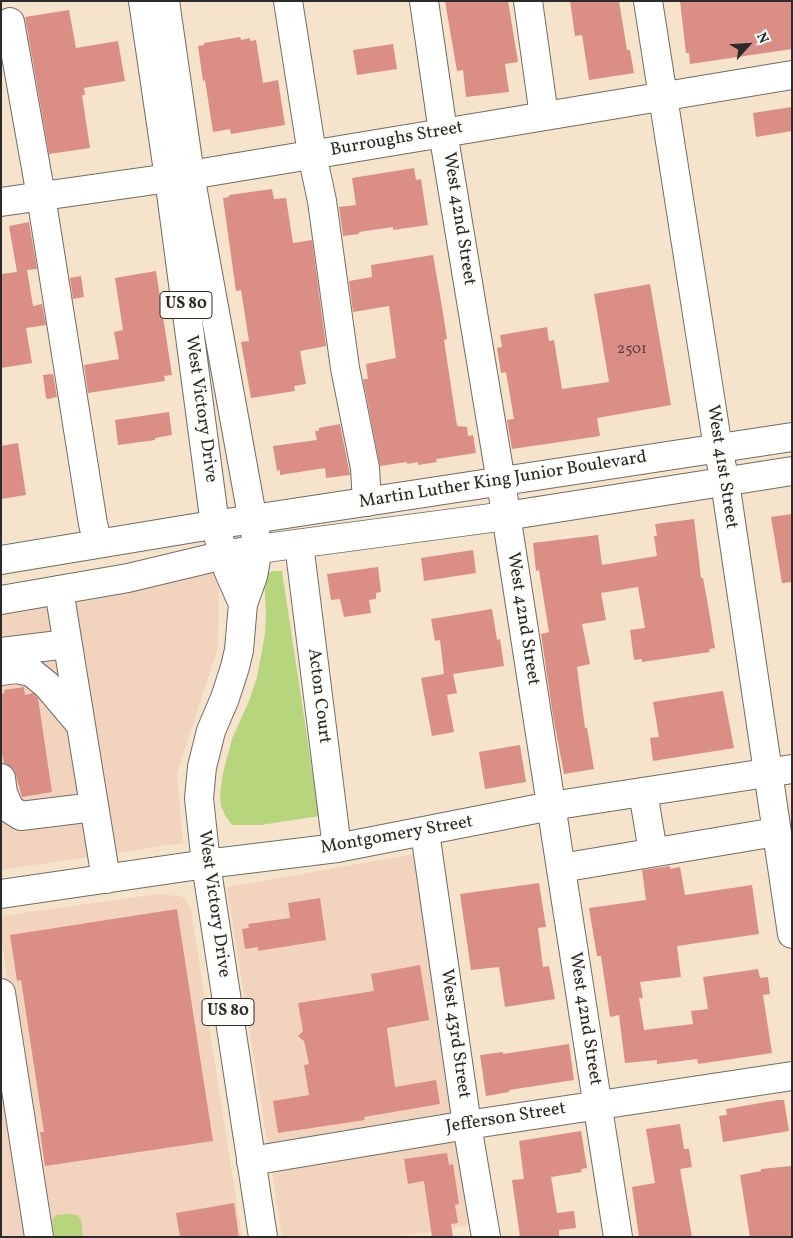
<!DOCTYPE html>
<style>
body{margin:0}
#map{position:relative;width:793px;height:1238px;overflow:hidden;background:#f5e4cb;font-family:Vollkorn,serif}
canvas{display:block}
.frame{position:absolute;inset:0;border:2px solid #2b2b2b;pointer-events:none}
.north{position:absolute;left:723px;top:20px;width:50px;height:50px;-webkit-text-stroke:4px #fdfcf7;paint-order:stroke;rotate:64deg;font-size:14px;font-weight:700;line-height:20px;text-align:center;color:#2b2b2b}
.north::after{content:'';display:block;margin:auto;width:18px;height:22px;background:#2b2b2b;clip-path:polygon(50% 0,100% 100%,50% 72%,0 100%)}
</style>
<div id="map">
<canvas width="793" height="1238"></canvas>
<div class="frame"></div>
<div class="north">N</div>
</div>
<script>
const g = document.querySelector('canvas').getContext('2d');
g.lineJoin = 'round';
function fillPath(path, color) {
  g.fillStyle = color;
  g.fill(path, 'evenodd');
}
function shape(rows) {
  const path = new Path2D();
  for (const r of rows) {
    path.moveTo(r[0], r[1]);
    for (let i = 2; i < r.length; i += 2) path.lineTo(r[i], r[i + 1]);
  }
  return path;
}
function strokePath(path, color, width, dash) {
  g.strokeStyle = color;
  g.lineWidth = width;
  g.lineCap = dash ? 'butt' : 'round';
  g.setLineDash(dash || []);
  g.stroke(path);
}
function label(font, color, halo, rows, align = 'center') {
  g.font = font + ' Vollkorn,serif';
  g.lineWidth = 4;
  g.setLineDash([]);
  g.textBaseline = 'middle';
  g.strokeStyle = halo;
  g.fillStyle = color;
  for (const [text, x, y, turn = 0] of rows) {
    g.save();
    g.translate(x, y);
    g.rotate((+turn || 0) * Math.PI / 180);
    g.textAlign = isNaN(turn) ? turn : align;
    if (halo) g.strokeText(text, 0, 0);
    g.fillText(text, 0, 0);
    g.restore();
  }
}
fillPath(shape([
 [220,554,218,647,177,774,183,843,1,870,1,595],
 [415,854,474,1224,399,1237,282,1237,227,887],
 [159,894,178,896,184,898,191,910,242,1237,46,1237,1,936,1,916],
 [1,1047,30,1237,1,1237]
]), '#f2d4be');
fillPath(shape([
 [274,571,282,571,319,816,261,825,232,825,225,815,221,806,220,794,223,773,232,739,249,701,257,677,265,634,266,613,264,580,266,573],
 [70,1214,77,1215,81,1220,83,1237,54,1237,52,1220,56,1215]
]), '#b7d57c');
fillPath(shape([
 [445,1,508,1,518,62,505,64,509,92,466,97,463,70,457,71],
 [570,1,619,1,627,50,630,50,634,73,589,80,582,35,575,36],
 [680,1,792,1,792,49,690,64,689,53,686,53],
 [69,10,76,48,118,41,125,81,84,88,85,95,82,95,90,148,49,154,25,17],
 [240,37,241,40,250,38,250,41,256,40,263,83,278,80,285,125,231,134,230,129,213,132,205,80,203,81,198,46,204,45,204,43],
 [393,44,397,69,357,75,353,50],
 [792,107,792,131,756,137,753,113],
 [414,168,416,180,421,179,428,225,393,230,393,227,359,232,359,234,343,236,339,207,356,205,352,178],
 [272,189,274,199,286,198,293,243,312,240,326,346,300,351,306,384,294,386,295,391,251,398,241,342,249,341,241,290,236,291,223,198,229,197,229,195],
 [29,222,37,269,27,270,33,306,42,304,46,325,26,328,32,363,1,368,1,274,17,272,9,226],
 [433,255,443,313,447,339,444,340,457,426,467,427,468,436,473,435,476,453,436,459,437,462,418,465,418,462,407,464,407,462,380,466,363,379,368,379,366,364,396,358,389,306,353,312,349,281,372,277,371,265],
 [156,271,172,375,164,376,165,381,88,393,84,365,119,359,114,332,123,330,115,278],
 [81,276,84,297,73,299,70,278],
 [650,284,671,405,597,418,600,436,512,449,507,420,514,419,506,372,501,373,497,348,502,347,500,335,547,327,549,341,554,340,562,389,609,382,594,294],
 [53,374,57,397,48,399,46,398,43,375],
 [169,412,172,435,155,438,155,440,118,445,115,420],
 [340,424,350,475,326,478,325,468,280,475,280,470,277,471,273,446,317,440,315,431,319,431,319,428],
 [18,443,26,495,1,499,1,446],
 [792,514,792,582,782,583,771,517],
 [694,519,701,578,703,578,709,611,715,648,709,649,710,652,642,662,642,659,634,660,630,630,645,628,638,587,601,593,606,620,582,624,590,664,577,667,585,728,587,728,594,769,564,774,553,716,541,634,549,632,539,570,536,571,533,543,598,535,602,565,657,556,654,536,657,536,655,524],
 [473,550,476,573,424,581,421,558],
 [378,567,381,592,376,593,376,599,369,600,371,613,344,617,340,599,331,600,327,574],
 [492,609,497,640,500,639,504,666,453,674,457,693,447,695,454,732,432,736,421,678,444,674,440,640,435,641,431,619],
 [24,687,25,695,33,693,38,698,52,792,22,797,14,769,4,763,1,747,1,694,5,693,4,690],
 [723,691,734,748,653,761,650,738,659,737,653,702],
 [520,745,526,782,485,789,479,752],
 [670,866,670,869,680,867,685,895,752,885,759,934,677,946,681,977,640,982,643,998,639,998,644,1030,693,1024,691,1011,708,1009,703,977,758,969,760,978,768,977,770,994,763,995,772,1053,698,1064,697,1059,657,1064,657,1060,625,1063,619,1015,610,1017,601,956,597,956,589,908,646,900,642,870],
 [539,883,546,927,538,928,543,967,549,966,555,999,505,1007,499,967,471,970,460,894],
 [320,898,326,940,258,951,258,947,245,949,242,929,249,928,248,924,290,918,288,903],
 [177,909,213,1141,45,1166,40,1132,44,1132,21,980,17,981,10,935],
 [420,965,429,1020,387,1028,395,1087,436,1080,440,1104,364,1117,365,1120,278,1133,273,1101,309,1095,304,1065,309,1064,304,1041,298,1036,303,1031,298,1003,374,991,371,974],
 [569,1044,574,1080,509,1090,509,1092,486,1096,480,1055,503,1052,503,1054],
 [778,1100,784,1100,789,1131,723,1142,719,1116,727,1115,726,1109],
 [680,1124,684,1149,689,1149,692,1167,680,1169,692,1237,639,1237,632,1187,655,1183,646,1129],
 [581,1131,587,1168,581,1169,582,1172,551,1177,557,1213,574,1211,576,1228,559,1230,559,1237,520,1237,512,1180,524,1179,519,1141],
 [447,1153,449,1165,453,1164,459,1204,455,1205,458,1223,451,1224,453,1237,432,1237,424,1181,408,1184,404,1159],
 [792,1166,792,1237,750,1237,740,1175,761,1171,761,1169],
 [234,1203,239,1237,180,1237,176,1213]
]), '#da8e85');
const minor = shape([
 [288,1,312,154,322,201,345,368,365,468,367,502],
 [424,1,443,132,501,482,618,1237],
 [528,1,544,116],
 [648,1,718,448,725,482,792,934],
 [10,22,41,196,93,524,98,543],
 [1,202,190,175,792,75],
 [299,544,337,848],
 [59,590,106,879],
 [1,652,67,644],
 [1,671,16,669,31,672,47,685,80,724],
 [1,778,3,793,10,809,21,816,94,807],
 [643,792,653,852],
 [425,832,467,1125,486,1237],
 [561,868,776,832],
 [1,993,39,1237],
 [251,1161,467,1125,792,1076]
]);
const major = shape([
 [143,1,169,178,215,525,228,570,243,604],
 [165,1,190,175,258,549,253,576,243,604,239,650,235,667,225,698,211,731,202,767,199,798,206,864,263,1237],
 [1,560,194,528,792,437],
 [1,600,128,578,224,555,258,549,506,516,792,471],
 [1,894,206,864,337,848,551,806,792,769]
]);
strokePath(minor, '#726c63', 30);
strokePath(major, '#726c63', 30);
strokePath(minor, '#fff', 28);
strokePath(major, '#fff', 28);
label('15px', '#574442', null, [
 ["2501",632,350]
]);
for (const [x, y, w] of [
 [186,305,52],
 [228,1012,52]
]) {
  const box = new Path2D();
  box.roundRect(x - w / 2, y - 13.5, w, 27, 4);
  g.fillStyle = '#fdfcf7';
  g.fill(box);
  strokePath(box, '#2b2b2b', 1);
}
label('bold 16px', '#2b2b2b', null, [
 ["US 80",186,305],
 ["US 80",228,1012]
]);
label('18px', '#2b2b2b', '#fdfcf7', [
 ["Burroughs Street",397,140,-10],
 ["West 42nd Street",458,219,81],
 ["West Victory Drive",200,409,82],
 ["West 41st Street",721,467,81],
 ["Martin Luther King Junior Boulevard",503,481,-9],
 ["West 42nd Street",522,619,81],
 ["Acton Court",318,696,83],
 ["Montgomery Street",397,836,-10],
 ["West Victory Drive",213,904,82],
 ["West 42nd Street",584,1019,81],
 ["West 43rd Street",454,1034,82],
 ["Jefferson Street",506,1119,-9]
]);
</script>
